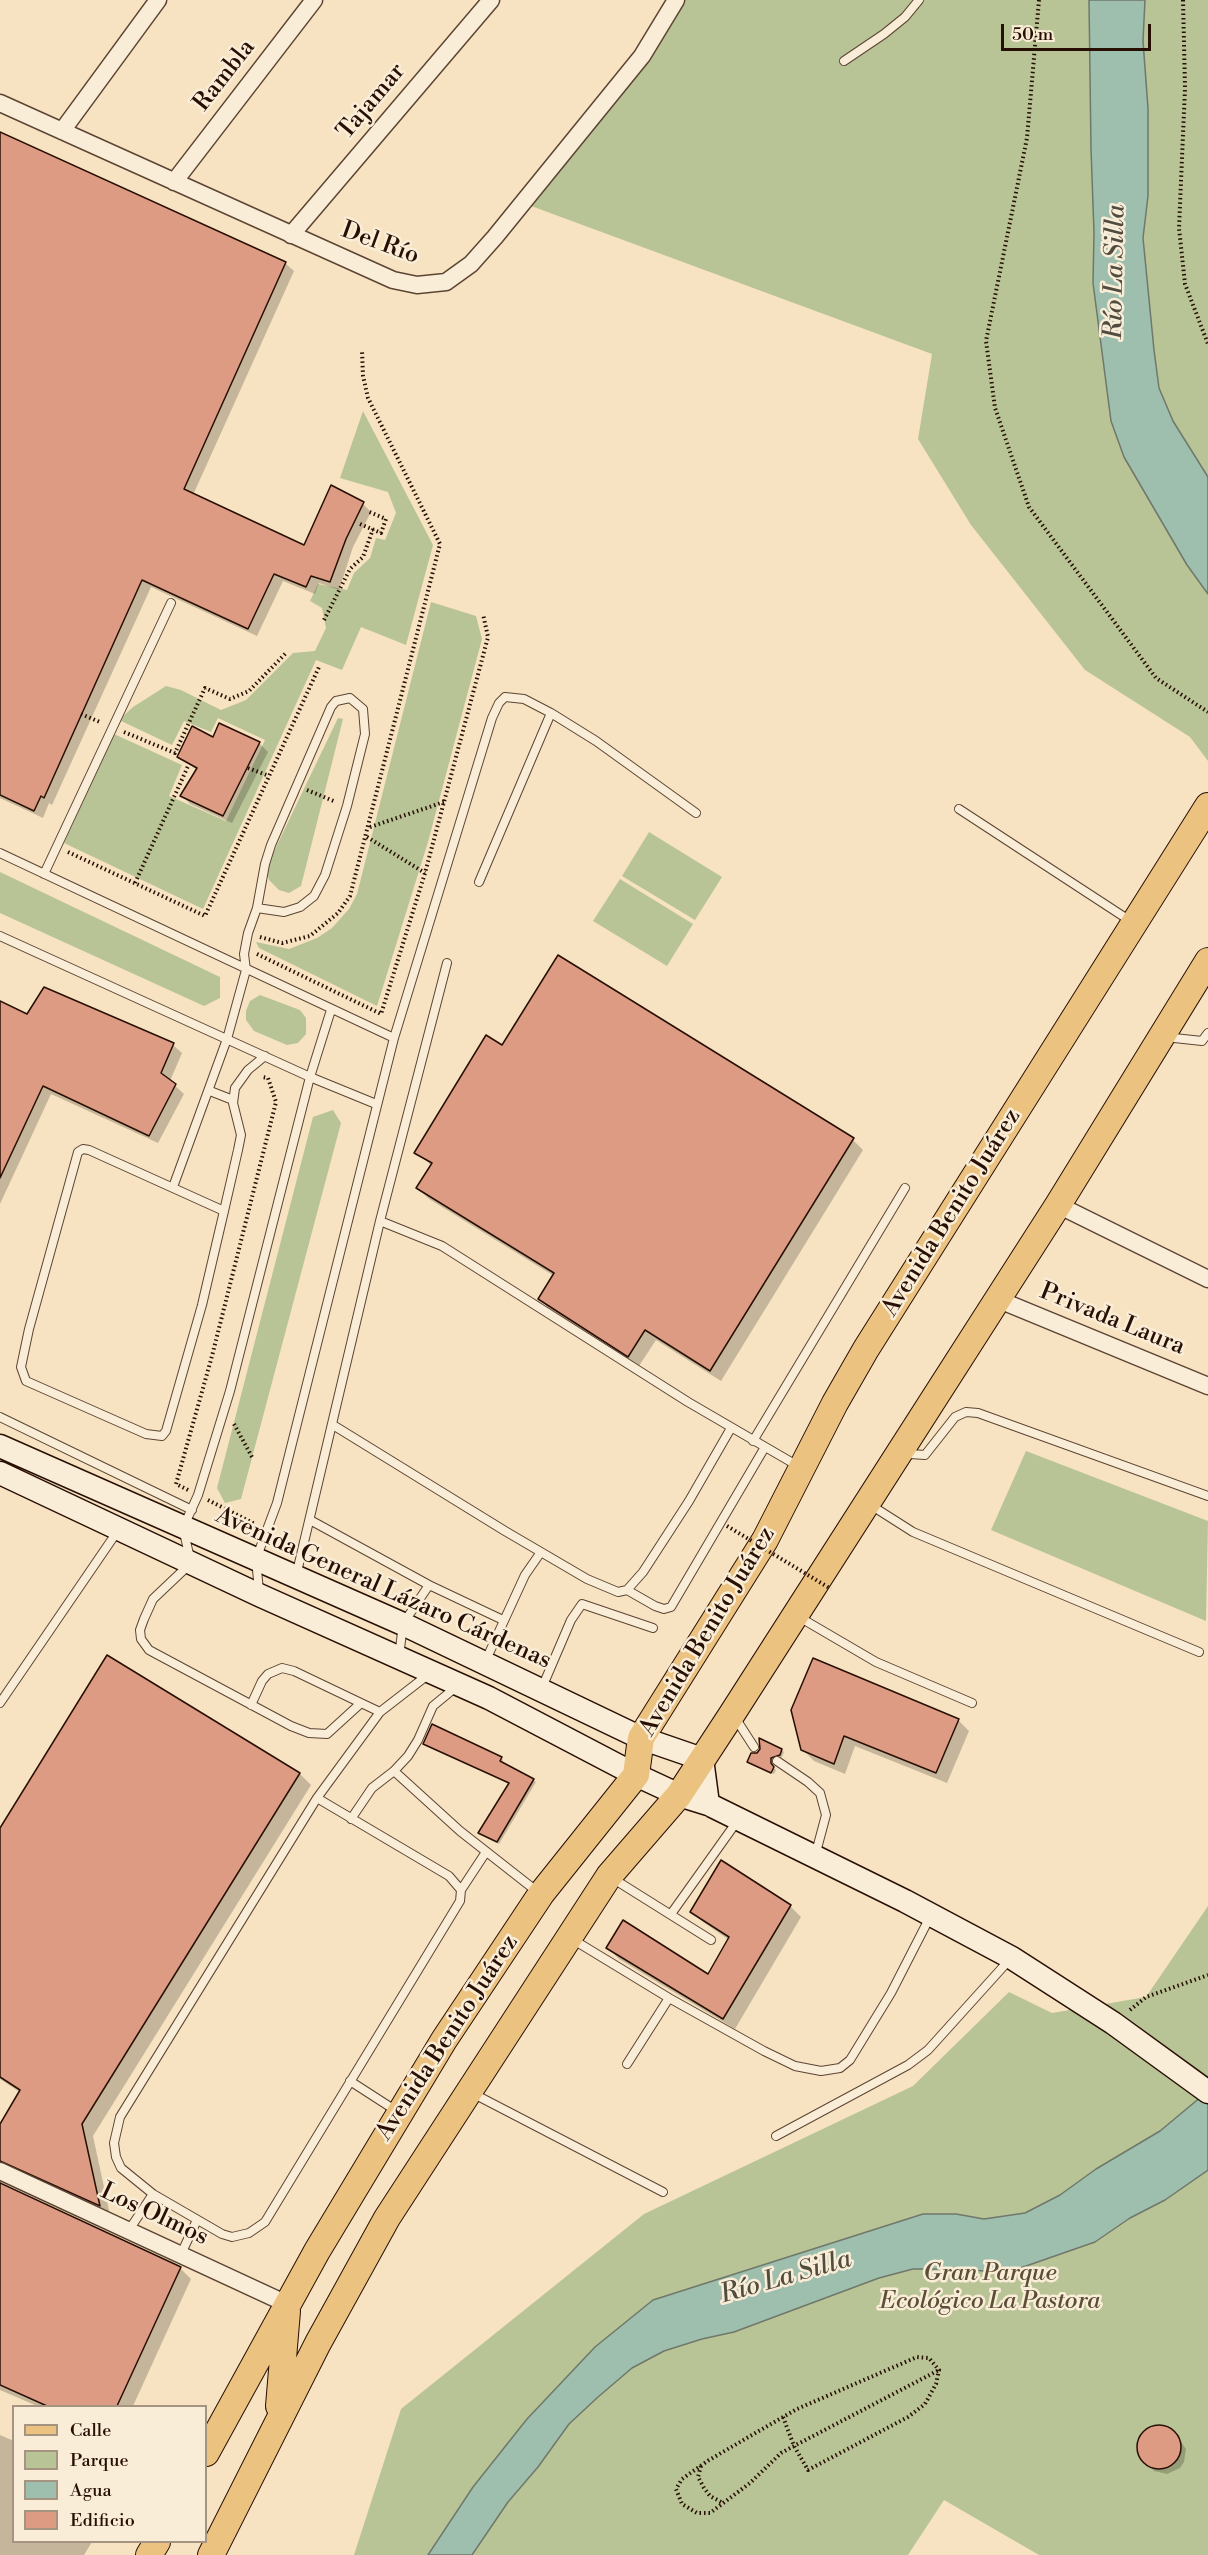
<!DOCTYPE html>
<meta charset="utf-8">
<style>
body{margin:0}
#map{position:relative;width:1208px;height:2555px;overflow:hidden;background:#f7e3c1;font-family:"Libre Bodoni",serif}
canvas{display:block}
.legend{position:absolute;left:12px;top:2405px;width:195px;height:138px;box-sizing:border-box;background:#faedd7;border:2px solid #a69483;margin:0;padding:8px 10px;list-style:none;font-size:18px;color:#280f04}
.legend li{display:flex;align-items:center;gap:12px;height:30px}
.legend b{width:30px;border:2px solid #a69483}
.scale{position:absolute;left:1001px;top:24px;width:150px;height:27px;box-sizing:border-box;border:3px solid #280f04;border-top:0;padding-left:8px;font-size:18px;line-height:21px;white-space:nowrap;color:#280f04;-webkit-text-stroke:4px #faedd7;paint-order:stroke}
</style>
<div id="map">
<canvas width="1208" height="2555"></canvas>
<ul class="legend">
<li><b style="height:8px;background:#ecc280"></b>Calle</li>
<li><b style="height:16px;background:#b9c496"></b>Parque</li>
<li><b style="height:16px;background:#9ebeae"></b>Agua</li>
<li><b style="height:16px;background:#dd9b84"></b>Edificio</li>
</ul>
<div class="scale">50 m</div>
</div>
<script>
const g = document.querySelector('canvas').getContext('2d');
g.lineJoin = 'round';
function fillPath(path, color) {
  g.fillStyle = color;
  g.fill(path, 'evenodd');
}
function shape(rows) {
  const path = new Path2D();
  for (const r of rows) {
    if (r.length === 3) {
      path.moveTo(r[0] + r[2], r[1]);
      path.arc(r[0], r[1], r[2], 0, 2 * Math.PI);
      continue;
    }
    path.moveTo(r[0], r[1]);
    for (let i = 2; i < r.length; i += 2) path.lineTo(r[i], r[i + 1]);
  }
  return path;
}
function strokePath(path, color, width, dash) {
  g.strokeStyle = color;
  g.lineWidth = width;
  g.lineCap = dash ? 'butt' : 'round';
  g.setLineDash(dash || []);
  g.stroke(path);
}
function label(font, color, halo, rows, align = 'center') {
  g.font = font + ' "Libre Bodoni",serif';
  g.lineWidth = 5;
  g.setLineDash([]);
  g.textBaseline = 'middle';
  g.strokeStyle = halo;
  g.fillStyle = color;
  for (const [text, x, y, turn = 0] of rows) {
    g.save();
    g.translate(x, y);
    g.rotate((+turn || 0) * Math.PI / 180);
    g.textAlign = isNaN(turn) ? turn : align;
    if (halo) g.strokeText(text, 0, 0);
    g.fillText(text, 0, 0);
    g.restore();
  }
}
fillPath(shape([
 [676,0,1208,0,1208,761,1190,737,1085,670,971,525,918,439,932,354,523,203],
 [363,411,433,545,406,645,361,627,342,670,316,660,203,909,64,843,114,734,182,765,169,796,226,821,265,740,218,718,211,732,184,721,172,745,119,720,133,707,166,686,181,690,221,710,246,700,293,653,315,651,326,628,322,608,310,601,318,584,347,590,354,573,370,558,376,538,385,540,396,513,388,492,340,478],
 [431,602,476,616,482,639,428,842,377,1006,259,948,256,942,289,949,317,938,332,928,349,909,357,894],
 [338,718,343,719,301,886,289,893,279,890,269,880,266,868],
 [649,832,722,877,695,920,622,876],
 [0,872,220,977,220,998,204,1006,0,913],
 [620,879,693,924,667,966,593,921],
 [260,995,300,1010,306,1018,306,1034,298,1043,287,1045,254,1031,246,1020,246,1011,250,1001],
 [333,1110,341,1123,241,1499,225,1503,217,1488,313,1117],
 [1026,1451,1208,1521,1206,1621,991,1530],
 [1208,1906,1208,2555,1039,2555,944,2500,908,2555,354,2555,401,2409,644,2214,913,2086,1009,1992,1052,2013,1146,1997]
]), '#b9c496');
const water = shape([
 [1089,0,1145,0,1143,41,1148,108,1148,196,1143,238,1154,350,1159,388,1173,421,1208,477,1208,594,1187,565,1124,457,1111,421,1093,283,1094,233,1091,149,1089,0],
 [1208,2091,1208,2170,1165,2200,1130,2218,1095,2242,1006,2273,961,2269,913,2269,879,2278,734,2332,702,2339,664,2351,632,2368,598,2397,569,2424,538,2467,508,2502,472,2555,428,2555,473,2487,527,2419,595,2347,653,2300,923,2214,956,2214,984,2219,1025,2213,1060,2195,1096,2169,1160,2131,1208,2091]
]);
fillPath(water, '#9ebeae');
strokePath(water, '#6f786a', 1.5);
fillPath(shape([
 [0,134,285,263,294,271,193,495,305,547,363,504,371,512,353,547,339,590,319,583,315,594,283,581,257,636,151,587,52,805,49,803,43,818,0,798],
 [220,725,260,744,268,752,232,823,190,804,182,796,197,770,179,757,213,739],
 [44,989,173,1045,182,1053,170,1081,184,1094,158,1143,51,1094,0,1204,0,1002,28,1016],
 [503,1047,853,1140,863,1150,721,1381,656,1340,639,1366,550,1310,540,1299,554,1276,429,1199,418,1188,432,1166,416,1152],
 [107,1657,300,1774,311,1785,93,2136,110,2215,1,2179,1,2185,180,2268,191,2279,133,2406,37,2406,0,2390,0,2126,21,2093,0,2079,0,1831],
 [792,1710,958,1720,969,1731,947,1783,855,1746,845,1774,814,1761,802,1749],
 [427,1746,501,1758,503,1760,501,1764,536,1782,499,1844,480,1833,510,1784],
 [782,1750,784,1752,782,1757,773,1760,773,1767,776,1770,774,1774,751,1764],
 [790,1906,801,1917,735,2029,619,1959,608,1948,709,1976,729,1940,703,1922,692,1911],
 [1160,2426,1173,2431,1186,2449,1184,2462,1180,2468,1167,2474,1154,2471,1139,2454,1138,2448,1139,2441,1147,2429],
 [0,2435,14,2441,14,2542,92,2542,84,2555,0,2555]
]), '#0003');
const building = shape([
 [0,132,286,262,184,489,304,545,331,485,364,502,346,539,330,582,311,576,306,587,274,574,248,629,142,580,44,798,41,796,34,811,0,795,0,132],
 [219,723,260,742,223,816,180,796,197,768,177,757,192,726,213,737,219,723],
 [558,955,854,1138,710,1371,645,1330,628,1357,538,1299,554,1273,416,1188,432,1163,414,1153,486,1035,502,1045,558,955],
 [44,987,174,1043,161,1073,176,1084,149,1136,43,1086,0,1178,0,1001,27,1014,44,987],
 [107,1655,300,1773,82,2124,100,2206,0,2161,0,2124,20,2090,0,2077,0,1828,107,1655],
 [813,1658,959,1719,936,1773,844,1736,834,1764,801,1750,791,1710,813,1658],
 [432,1724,502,1757,500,1761,534,1779,497,1842,478,1833,509,1783,423,1744,432,1724],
 [759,1738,782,1749,780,1755,771,1758,771,1763,774,1767,771,1773,747,1762,751,1753,757,1753,760,1749,759,1738],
 [721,1860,791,1905,723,2019,606,1948,623,1920,708,1974,729,1937,690,1912,721,1860],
 [0,2183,181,2267,117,2406,47,2406,0,2385,0,2183],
 [1159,2447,22]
]);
fillPath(building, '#dd9b84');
strokePath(building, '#280f04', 1.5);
const lane = shape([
 [844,61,884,34,905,17,919,0],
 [959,809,1132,922],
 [0,853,394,1038,277,1503,256,1559,259,1591],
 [44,874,171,603],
 [479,882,551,713],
 [0,936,310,1077,230,1391,198,1495,183,1528,191,1563,153,1599,144,1619,140,1630,141,1639,149,1650,291,1726,309,1733,327,1734,361,1703,380,1712],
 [331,1010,310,1077,376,1104],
 [1165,1037,1202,1041,1208,1033],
 [394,1038,492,718,499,703,505,697,524,699,551,713,596,741,696,813],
 [210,1091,233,1100],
 [173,1187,227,1039,246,970,244,954,248,933,257,908,265,864,271,845,331,707,336,701,350,698,363,709,365,734,347,806,325,875,314,896,300,907,284,912,257,908],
 [224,1211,89,1150,83,1149,78,1152,29,1329,21,1367,26,1381,146,1434,162,1436,166,1431,202,1305,224,1211,238,1150,241,1135,233,1103,235,1088,248,1070,265,1056],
 [380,1221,442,1246,688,1402,798,1466],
 [0,1417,192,1510],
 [333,1425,505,1531,587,1579,618,1592,627,1590,643,1572,689,1501,731,1428],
 [753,1441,905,1188],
 [909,1449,910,1454,925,1455,955,1417,966,1412,978,1413,1208,1496],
 [869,1504,913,1532,1199,1652],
 [310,1520,429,1585,503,1620],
 [296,1576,380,1221,447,963],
 [627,1590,655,1606,664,1609,671,1607,765,1447],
 [799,1617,876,1662,972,1703],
 [399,1657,403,1624,429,1585],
 [485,1662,525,1575,541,1552],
 [456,1687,433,1706,418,1740,408,1756,394,1771,460,1831,539,1893],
 [541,1690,571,1620,582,1604,653,1628],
 [0,1703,119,1529],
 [251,1705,262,1681,268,1674,282,1668,294,1671,361,1703],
 [734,1716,754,1747],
 [777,1761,808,1782,820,1793,826,1815,815,1856],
 [351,1819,372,1788,394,1771],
 [612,1878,711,1940],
 [461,1890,486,1852],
 [671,1914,738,1820],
 [572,1939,669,1998,764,2051,795,2066,821,2071,840,2068,850,2060,891,1993,931,1915],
 [627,2064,669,1998],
 [350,2081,398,2112],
 [472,2093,663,2192],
 [776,2136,908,2065,928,2050,1011,1958],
 [153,2194,222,2234,232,2237,249,2233,265,2222,460,1901,461,1890,449,1876,317,1798],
 [129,2230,153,2194,121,2168,116,2157,114,2143,120,2117,317,1798,380,1712,429,1674],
 [181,2254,197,2220]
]);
const street = shape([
 [0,103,393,280,417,285,446,282,471,264,495,237,642,56,676,0],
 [62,131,158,0],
 [174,182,314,0],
 [291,235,491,0],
 [1058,1205,1208,1279],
 [997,1299,1208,1386],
 [0,2171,287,2304]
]);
const secondary = shape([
 [0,1446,403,1624,641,1738,702,1759,708,1804],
 [0,1473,259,1595,489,1698,636,1775,679,1795,708,1804,905,1901,1012,1958,1113,2023,1208,2092]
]);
const primary = shape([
 [279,2406,287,2311],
 [206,2453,317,2251,444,2040,541,1894,636,1775,641,1738,765,1540,835,1403,866,1349,1208,806],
 [149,2555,157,2542],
 [211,2555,318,2343,387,2218,609,1876,679,1795,732,1714,1058,1205,1208,961]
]);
strokePath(lane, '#5c4433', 10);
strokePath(street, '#5c4433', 19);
strokePath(secondary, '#280f04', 25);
strokePath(primary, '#280f04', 28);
strokePath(shape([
 [1039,0,1027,138,986,341,995,408,1029,507,1156,678,1208,712],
 [1183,0,1185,88,1179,228,1185,284,1208,344],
 [360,524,381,533,386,519,367,511],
 [324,620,350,569,363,557,373,529],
 [81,714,100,722],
 [124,732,175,753,205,688,230,699,249,691,287,652],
 [248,768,269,776],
 [307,790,336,802],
 [370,827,444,802],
 [367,837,425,873],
 [68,852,205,916,319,667],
 [135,883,189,764],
 [260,937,282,943,310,936,338,913,350,896,440,544,368,398,363,376,362,351],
 [257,954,381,1014,425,873,488,637,483,614],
 [234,1424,252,1457],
 [188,1490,176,1484,212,1356,276,1102,268,1078,262,1077],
 [208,1500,255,1524],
 [1130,2010,1146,1997,1208,1975],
 [783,2417,794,2446,808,2470,908,2417,925,2404,936,2384,939,2370,929,2358,917,2357,797,2409,709,2460,682,2479,676,2489,682,2504,697,2513,710,2513,750,2483,781,2453,794,2446,939,2370],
 [701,2466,698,2477,704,2488,710,2496,723,2503]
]), '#280f04', 4, [1.5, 3]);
strokePath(lane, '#faedd7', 8);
strokePath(street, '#faedd7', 16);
strokePath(secondary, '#faedd7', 22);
strokePath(primary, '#ecc280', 26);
strokePath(shape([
 [727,1526,831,1589]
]), '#280f04', 4, [1.5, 3]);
label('24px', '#280f04', '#faedd7', [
 ["Rambla",225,76,-52],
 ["Tajamar",372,102,-50],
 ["Del Río",380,244,20],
 ["Avenida Benito Juárez",952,1213,-58],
 ["Privada Laura",1112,1320,22],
 ["Avenida General Lázaro Cárdenas",383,1589,24],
 ["Avenida Benito Juárez",708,1632,-59],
 ["Avenida Benito Juárez",448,2038,-57],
 ["Los Olmos",154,2215,25]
]);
label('italic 24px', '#5b4e37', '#faedd7', [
 ["Gran Parque",990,2274],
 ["Ecológico La Pastora",990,2302]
]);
label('italic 26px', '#514c40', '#faedd7', [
 ["Río La Silla",1116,272,-89],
 ["Río La Silla",786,2278,-16]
]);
</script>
